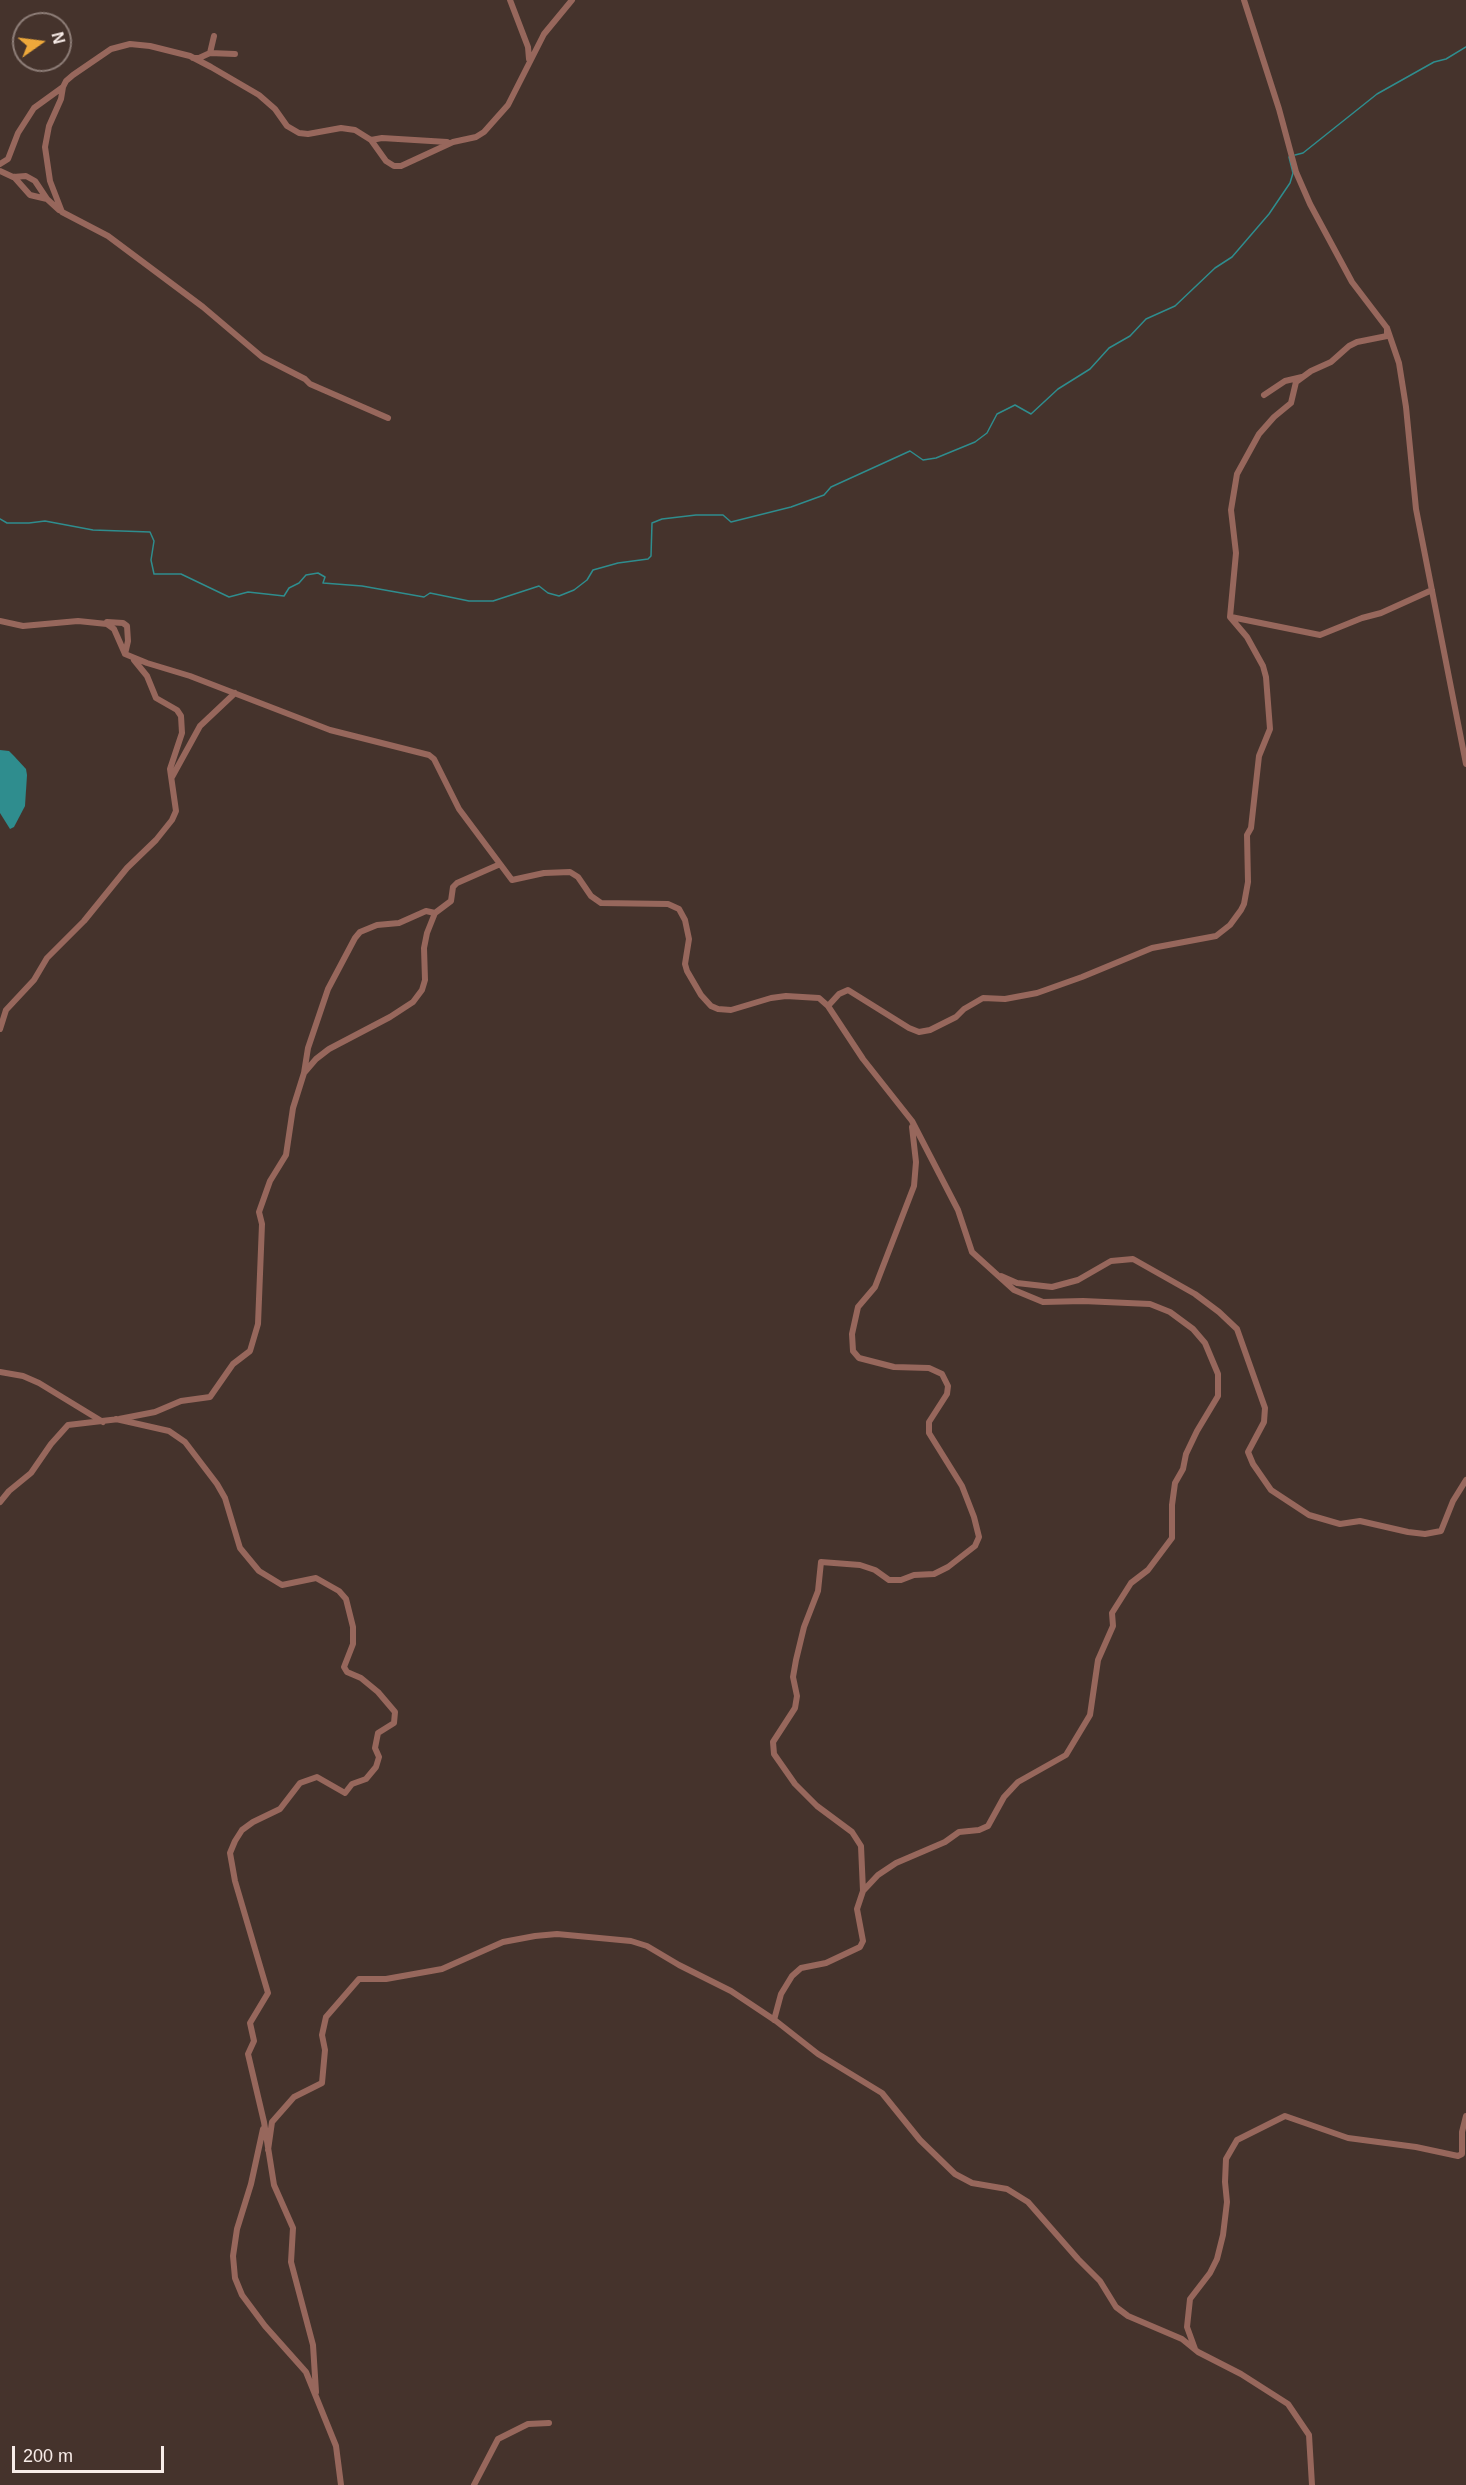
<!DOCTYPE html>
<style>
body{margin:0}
#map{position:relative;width:1466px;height:2485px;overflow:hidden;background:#45332c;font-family:Arial,sans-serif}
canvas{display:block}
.north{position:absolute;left:12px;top:12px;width:60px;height:60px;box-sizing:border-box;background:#45332c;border:2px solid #8d7d77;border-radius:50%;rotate:76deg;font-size:16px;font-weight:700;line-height:24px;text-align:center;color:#f8ece8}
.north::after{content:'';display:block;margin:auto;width:21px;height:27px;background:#eda83b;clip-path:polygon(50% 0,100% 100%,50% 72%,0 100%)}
.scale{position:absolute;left:12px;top:2446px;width:152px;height:27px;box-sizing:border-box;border:3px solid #f8ece8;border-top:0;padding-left:8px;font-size:18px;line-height:21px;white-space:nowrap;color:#f8ece8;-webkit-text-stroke:4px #45332c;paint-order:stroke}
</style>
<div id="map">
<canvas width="1466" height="2485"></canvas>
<div class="north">N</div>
<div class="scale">200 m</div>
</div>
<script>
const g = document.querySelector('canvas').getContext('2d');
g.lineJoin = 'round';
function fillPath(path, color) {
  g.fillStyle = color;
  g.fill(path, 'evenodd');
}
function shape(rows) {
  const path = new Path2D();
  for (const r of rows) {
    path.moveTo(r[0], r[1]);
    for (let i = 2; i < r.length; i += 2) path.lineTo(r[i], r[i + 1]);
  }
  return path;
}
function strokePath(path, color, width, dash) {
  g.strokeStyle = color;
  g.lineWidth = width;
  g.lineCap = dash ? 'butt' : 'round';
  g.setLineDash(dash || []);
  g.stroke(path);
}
fillPath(shape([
 [0,750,9,751,14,756,26,769,27,775,25,806,14,827,10,829,0,813]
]), '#2f8d8e');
strokePath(shape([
 [1295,155,1303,153,1377,94,1434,62,1446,59,1466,47],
 [0,519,7,523,29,523,45,521,93,530,150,532,154,541,151,560,154,574,181,574,229,597,248,592,284,596,289,588,299,583,306,575,318,573,325,577,323,583,362,586,424,597,430,593,469,601,493,601,539,586,548,593,559,596,574,590,587,580,593,570,618,563,648,559,651,556,652,523,662,519,696,515,723,515,731,522,791,507,824,495,831,487,910,451,923,460,936,458,975,442,987,433,997,414,1015,405,1031,414,1058,389,1090,369,1109,348,1130,336,1146,319,1175,306,1215,268,1232,257,1269,214,1290,183,1293,173,1289,157]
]), '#2f8d8e', 1.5);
strokePath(shape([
 [510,0,528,47,529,59],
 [1244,0,1279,109,1296,172,1310,204,1352,282,1387,328,1399,363,1406,407,1416,509,1466,764],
 [210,53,235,54],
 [193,58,199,58,210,53,214,36],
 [63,87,61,99,49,126,45,147,50,181,62,212,108,236,203,307,262,357,305,379,310,384,388,418],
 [371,140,382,138,447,142],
 [0,164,8,159,18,133,34,108,63,87,66,81,73,75,111,49,130,44,150,46,190,56,211,67,259,95,275,109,287,126,299,133,308,134,341,128,355,130,371,140,386,161,394,166,401,166,453,142,476,137,484,132,508,105,544,34,572,0],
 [0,171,13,177,26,176,35,181,47,199,59,210],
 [14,177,30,195,47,199],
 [1264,395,1285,381,1302,377],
 [1231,617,1320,635,1362,618,1381,613,1432,590],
 [0,621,23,626,78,621,107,624,114,629,125,654,147,663,190,676,330,730,429,755,434,759,459,809,512,880,544,873,570,872,578,877,591,896,601,903,668,904,679,909,685,920,689,939,685,964,687,971,701,995,711,1006,718,1009,731,1010,771,998,786,996,819,998,828,1006,839,994,848,990,909,1028,919,1032,930,1030,956,1017,964,1009,983,998,1005,999,1037,993,1082,977,1152,948,1216,936,1230,925,1241,910,1244,904,1248,882,1247,835,1251,828,1259,756,1270,729,1266,677,1263,666,1247,637,1230,617,1236,553,1231,510,1237,474,1259,434,1274,417,1291,403,1296,382,1311,371,1331,362,1349,346,1357,342,1387,336,1387,328],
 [107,622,123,623,127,626,128,641,125,654],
 [172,777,200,726,235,693],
 [0,1029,6,1010,34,980,47,958,84,921,127,868,156,840,172,820,176,811,170,769,182,733,181,716,177,710,156,698,147,676,134,660],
 [304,1073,308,1048,328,989,355,938,360,932,377,925,399,923,426,911,435,913],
 [1001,1276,1017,1283,1052,1287,1078,1280,1111,1261,1133,1259,1195,1294,1219,1312,1237,1329,1265,1408,1264,1422,1248,1452,1253,1464,1271,1490,1309,1515,1340,1524,1360,1521,1408,1532,1425,1534,1441,1531,1453,1501,1466,1480],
 [0,1372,23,1376,39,1383,103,1422],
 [116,1419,169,1431,185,1442,217,1484,225,1498,240,1548,259,1571,282,1585,316,1578,339,1591,346,1599,353,1627,353,1644,344,1667,347,1672,361,1678,378,1692,395,1712,394,1723,378,1733,375,1748,379,1757,376,1767,366,1779,352,1784,345,1793,317,1777,300,1783,280,1809,253,1822,242,1830,235,1841,230,1853,235,1881,268,1993,250,2023,254,2041,248,2054,264,2122,274,2185,293,2228,291,2262,313,2345,316,2392],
 [0,1502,9,1491,31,1473,51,1444,68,1425,119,1419,155,1412,181,1401,210,1397,233,1364,250,1351,258,1324,262,1224,259,1212,270,1181,286,1155,293,1108,304,1073,316,1059,329,1049,390,1017,413,1002,422,990,425,980,424,948,427,933,435,913,451,901,453,887,457,883,498,865],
 [863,1891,861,1846,852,1832,817,1806,795,1784,774,1754,773,1742,795,1708,797,1696,793,1677,796,1660,804,1627,818,1591,821,1562,860,1565,875,1570,889,1580,901,1580,914,1575,934,1574,948,1567,975,1546,979,1537,974,1517,962,1486,929,1433,929,1422,947,1394,948,1386,942,1374,929,1368,894,1367,859,1358,853,1351,852,1334,858,1307,875,1287,914,1186,916,1162,912,1127],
 [774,2020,781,1994,792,1976,801,1968,826,1963,860,1947,863,1941,857,1909,863,1891,878,1875,896,1863,945,1842,959,1832,979,1830,988,1826,1004,1797,1018,1782,1066,1755,1090,1715,1098,1660,1113,1626,1112,1613,1131,1583,1148,1570,1172,1538,1172,1505,1175,1483,1183,1469,1186,1454,1197,1431,1218,1396,1218,1374,1205,1343,1193,1329,1170,1312,1150,1304,1083,1301,1043,1302,1014,1290,972,1252,958,1210,912,1121,863,1059,828,1006],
 [263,2129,251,2184,237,2229,233,2256,235,2278,242,2295,265,2326,306,2372,336,2446,341,2485],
 [268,2150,272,2122,294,2097,322,2083,325,2050,322,2035,326,2017,359,1979,386,1979,442,1969,503,1942,535,1936,557,1934,631,1941,647,1946,679,1965,731,1991,776,2021,818,2054,882,2093,920,2140,955,2174,972,2183,1007,2189,1028,2202,1078,2259,1100,2281,1116,2307,1128,2316,1182,2339,1198,2352,1241,2374,1288,2404,1309,2435,1312,2485],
 [1195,2349,1187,2327,1190,2299,1210,2273,1217,2259,1223,2235,1227,2202,1225,2182,1226,2159,1237,2140,1285,2116,1348,2138,1416,2147,1458,2156,1462,2154,1462,2132,1466,2116],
 [474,2485,498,2439,528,2424,549,2423]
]), '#97675c', 6);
</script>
